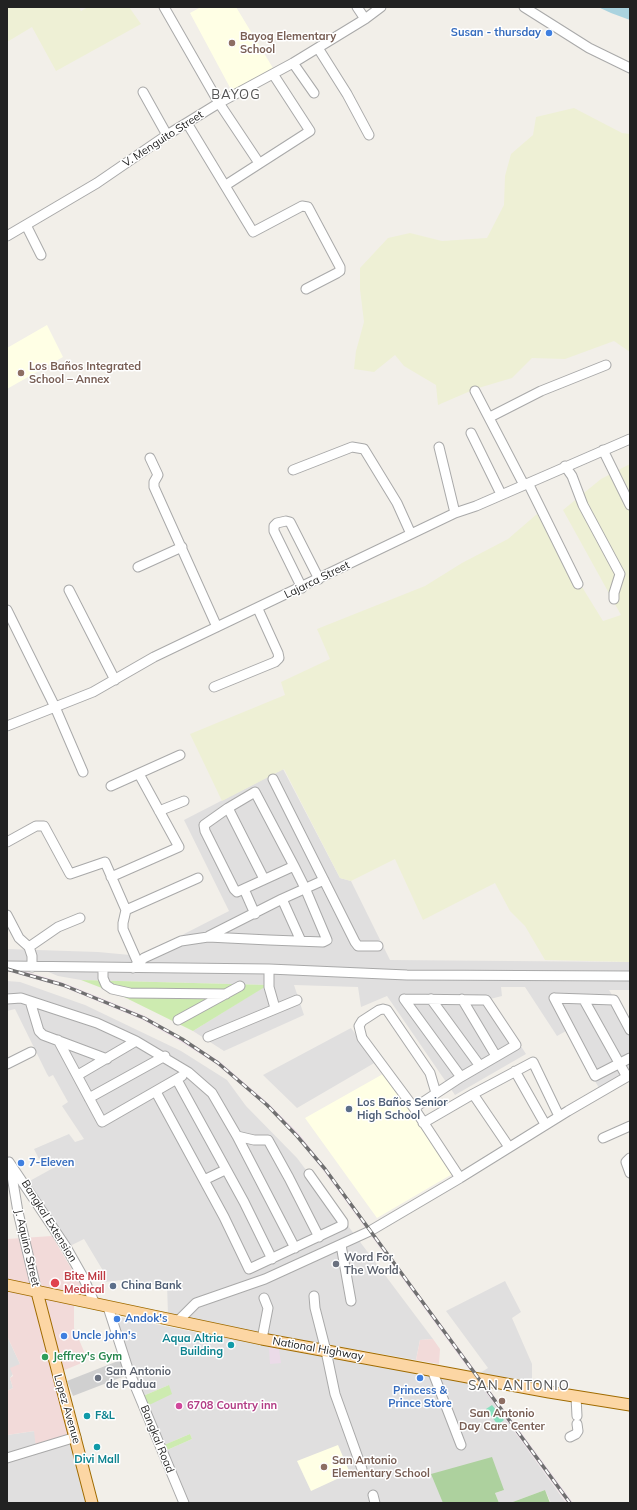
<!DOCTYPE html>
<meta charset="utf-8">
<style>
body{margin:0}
#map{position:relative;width:637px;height:1510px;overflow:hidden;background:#f2efe9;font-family:Mulish,sans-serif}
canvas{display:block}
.frame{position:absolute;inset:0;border:8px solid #222;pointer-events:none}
</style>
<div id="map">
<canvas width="637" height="1510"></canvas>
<div class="frame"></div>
</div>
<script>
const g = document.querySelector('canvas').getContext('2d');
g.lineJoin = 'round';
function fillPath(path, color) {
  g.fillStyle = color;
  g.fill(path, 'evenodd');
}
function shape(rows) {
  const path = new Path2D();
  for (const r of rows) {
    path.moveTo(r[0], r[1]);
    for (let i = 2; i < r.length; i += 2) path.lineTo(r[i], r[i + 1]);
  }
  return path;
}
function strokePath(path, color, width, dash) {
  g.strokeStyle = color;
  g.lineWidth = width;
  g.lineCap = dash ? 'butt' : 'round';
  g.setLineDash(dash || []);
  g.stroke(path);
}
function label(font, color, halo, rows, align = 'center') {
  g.font = font + ' Mulish,sans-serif';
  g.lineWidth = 3;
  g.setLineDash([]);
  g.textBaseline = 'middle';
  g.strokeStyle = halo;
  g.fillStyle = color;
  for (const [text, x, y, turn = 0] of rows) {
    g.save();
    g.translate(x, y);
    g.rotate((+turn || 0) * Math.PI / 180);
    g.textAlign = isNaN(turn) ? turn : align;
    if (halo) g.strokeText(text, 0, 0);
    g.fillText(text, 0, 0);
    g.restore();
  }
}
fillPath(shape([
 [283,769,340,878,351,881,390,960,630,962,630,990,609,990,630,1024,630,1072,599,1088,566,1031,557,1036,525,987,501,987,502,996,490,999,526,1054,455,1095,387,996,361,1007,358,987,294,985,304,1015,224,1051,193,1031,267,985,81,980,58,976,25,962,7,961,7,949,98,952,141,956,229,911,184,820],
 [7,981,20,982,85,1005,181,1051,227,1080,246,1106,297,1158,433,1339,420,1340,416,1360,256,1332,168,1315,167,1284,133,1285,132,1279,104,1282,102,1269,84,1239,68,1247,26,1183,55,1167,49,1157,42,1161,41,1158,39,1159,34,1149,69,1134,75,1142,84,1139,62,1106,68,1102,53,1075,49,1077,47,1074,15,1009,7,1011],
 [351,1028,376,1062,297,1108,263,1075],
 [505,1281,521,1312,512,1318,532,1364,532,1384,480,1373,488,1368,446,1311],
 [115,1316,199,1333,480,1384,566,1503,551,1503,545,1490,510,1503,499,1503,495,1493,504,1490,444,1503,188,1503,167,1450,192,1439,190,1434,164,1445,147,1406,169,1385,143,1396],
 [7,1336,20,1364,10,1378,13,1388,7,1391],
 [35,1431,36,1449,74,1436,89,1503,7,1503,7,1435]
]), '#e0dfdf');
fillPath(shape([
 [52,1236,90,1300,7,1282,7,1239],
 [7,1290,74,1304,74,1328,86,1356,84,1362,55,1374,74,1436,36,1449,34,1431,7,1435,7,1391,13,1388,10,1378,13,1376,10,1368,20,1364,7,1336],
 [433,1339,440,1349,439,1364,416,1360,420,1340]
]), '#f2dad9');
fillPath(shape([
 [7,966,64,983,145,1016,183,1038,219,1061,268,1103,299,1134,326,1168,573,1503,567,1503,323,1170,296,1137,266,1106,216,1064,180,1041,143,1020,63,987,7,971],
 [269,1347,279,1349,281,1363,270,1364]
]), '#ebdbe8');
fillPath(shape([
 [201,7,236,7,276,73,234,95,190,13],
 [47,325,63,357,7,389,7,348],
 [383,1074,454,1173,377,1218,305,1118],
 [338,1445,350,1473,311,1491,297,1461]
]), '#ffffe5');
fillPath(shape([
 [123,1359,130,1374,73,1396,67,1381]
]), '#d0d0d0');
fillPath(shape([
 [7,7,79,7,81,11,88,7,129,7,141,24,56,71,32,27,7,42],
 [574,108,622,133,630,134,630,352,614,341,565,359,532,358,512,378,475,389,438,405,436,385,404,366,395,355,374,372,354,369,356,351,364,322,360,289,360,268,388,238,410,233,442,241,487,238,504,205,505,176,511,154,533,135,536,117],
 [630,464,630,962,545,960,525,926,510,911,495,883,423,920,395,859,351,881,340,878,284,769,222,801,190,734,285,695,281,682,330,659,317,629,425,586,462,563,508,539,537,514,603,621,621,615,563,510,601,479]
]), '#eef0d5');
fillPath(shape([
 [81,980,268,985,193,1031,120,995],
 [169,1385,172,1394,147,1406,143,1396],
 [190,1434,192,1439,167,1450,164,1445]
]), '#cdebb0');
fillPath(shape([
 [492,1457,504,1490,495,1493,499,1503,443,1503,431,1474],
 [545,1490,550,1503,510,1503]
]), '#add19e');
fillPath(shape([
 [492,1405,504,1420,498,1425,486,1409]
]), '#88e0be');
fillPath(shape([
 [598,7,630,7,630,20,611,13]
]), '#aad3df');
const minor = shape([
 [164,7,219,103,259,163],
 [357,7,365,19],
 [524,7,589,48,630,68],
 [318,48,347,94,369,135],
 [293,63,314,93],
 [143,92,167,135],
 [187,123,253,232,302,206,308,207,340,267,340,271,337,273,306,289],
 [226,185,310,131,273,74],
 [26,225,41,255],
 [7,236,97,183,167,135,219,103,293,63,365,19,381,7],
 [475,391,524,485],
 [490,417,541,391,606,365],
 [471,433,501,494],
 [439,447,455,513],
 [603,450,630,505],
 [150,458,158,475,154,482,154,487,217,627],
 [565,466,572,476,583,505,620,574,614,593,614,599],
 [293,470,352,447,364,449,397,503,411,534],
 [528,483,578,584],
 [138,567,182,547],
 [302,588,274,531,274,526,277,523,286,521,290,522,319,579],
 [69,590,115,680],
 [7,610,55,707,83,772],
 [214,687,275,662,279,658,278,653,258,609],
 [7,726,93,692,154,657,455,513,476,506,630,439],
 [273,779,355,942,358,946,378,946],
 [111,786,180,755],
 [228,808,264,879],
 [159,811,184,801],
 [7,842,36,826,44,826,70,874,105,862,126,910,123,923,123,929,138,963],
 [111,877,179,847,139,774],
 [244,889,255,914],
 [282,899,301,941],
 [126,910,198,878],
 [7,915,19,938,29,947,32,956,32,967],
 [209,936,282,899,324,880],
 [29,947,58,927,80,918],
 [7,966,269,969,407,975,630,976],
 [103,968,103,978,106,985,112,989,130,993,226,994],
 [133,968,144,958,181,941,208,937,269,940,323,942,327,940,305,888,294,866,255,792,228,808,204,825,205,831,234,889,237,892,294,866],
 [269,969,269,987,275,1008],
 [554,998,595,1076,630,1058],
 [554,998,614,1000,630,1030],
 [7,999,21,998,30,1001,97,1023,136,1041,188,1072,212,1093,237,1136,295,1248],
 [404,999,486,1000,516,1045,461,1077,414,1108],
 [404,999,461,1077],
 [431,999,480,1066],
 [462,999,496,1056],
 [584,1000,627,1077],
 [30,1001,39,1031,43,1035,107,1059],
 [178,1020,240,986],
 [208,1037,297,1000],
 [58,1040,102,1122,182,1076],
 [7,1064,31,1052],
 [515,1071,545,1124],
 [78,1075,136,1041],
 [177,1080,244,1202,272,1259],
 [156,1092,224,1217,249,1269,343,1225,343,1222,309,1174],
 [436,1093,430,1073,387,1010,383,1009,379,1010,362,1021,359,1026,362,1038,414,1108,460,1178],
 [473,1094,509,1147],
 [89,1098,165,1056],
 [423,1123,473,1094,533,1062,559,1116],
 [237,1136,254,1140,268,1140,289,1178,319,1237],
 [603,1138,630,1126],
 [630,1158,626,1162,630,1173],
 [9,1162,66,1247,83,1277,95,1304],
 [10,1164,18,1212,37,1292],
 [204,1180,225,1170],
 [341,1245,351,1301],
 [314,1296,315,1308,326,1351,335,1394,362,1469],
 [108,1307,128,1369,184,1503],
 [178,1321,196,1303,265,1279,370,1231,460,1178,568,1111,630,1075],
 [262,1339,268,1308,264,1298],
 [432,1370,461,1445],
 [576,1397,577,1416],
 [570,1437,576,1434,578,1431,577,1424],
 [7,1458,76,1437],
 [373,1495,375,1503]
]);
const major = shape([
 [7,1285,262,1339,549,1392,630,1405],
 [37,1292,92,1503]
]);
strokePath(minor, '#a9a9a9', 11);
strokePath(major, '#a06b00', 13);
strokePath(minor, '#fff', 9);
strokePath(major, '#fcd6a4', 11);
const rail = shape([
 [7,969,63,985,144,1018,182,1039,218,1063,267,1105,297,1136,325,1169,570,1503]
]);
strokePath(rail, '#707070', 3.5);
strokePath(rail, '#fff', 2, [6]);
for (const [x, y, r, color] of [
 [549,33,4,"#3f7fe0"],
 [232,43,4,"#8d6e63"],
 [21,373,4,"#8d6e63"],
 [349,1109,4,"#5c6f8a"],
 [21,1163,4,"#3f7fe0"],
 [336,1264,4,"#6b7280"],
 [55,1283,5,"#e0444e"],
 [113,1286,4,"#5c6f8a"],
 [117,1319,4,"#3f7fe0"],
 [64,1336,4,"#3f7fe0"],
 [231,1345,4,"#0f9aa8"],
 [45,1357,4,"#2e9e5b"],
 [98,1378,4,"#6b7280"],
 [420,1378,4,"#3f7fe0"],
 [502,1401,4,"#8d6e63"],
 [179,1406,4,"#d1479c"],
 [87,1416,4,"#0f9aa8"],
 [97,1447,4,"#0f9aa8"],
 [324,1467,4,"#8d6e63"]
]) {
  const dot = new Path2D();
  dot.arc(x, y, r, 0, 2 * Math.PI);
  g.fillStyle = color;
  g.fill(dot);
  strokePath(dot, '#fff', 1.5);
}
label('bold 11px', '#366cbe', '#fff', [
 ["Susan - thursday",541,33,"right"],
 ["7-Eleven",29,1163],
 ["Andok's",125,1319],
 ["Uncle John's",72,1336],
 ["Princess &",420,1391,"center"],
 ["Prince Store",420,1404,"center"]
], 'left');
label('bold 11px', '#785e54', '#fff', [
 ["Bayog Elementary",240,37],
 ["School",240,50],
 ["Los Baños Integrated",29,367],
 ["School – Annex",29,380],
 ["San Antonio",502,1414,"center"],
 ["Day Care Center",502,1427,"center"],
 ["San Antonio",332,1461],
 ["Elementary School",332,1474]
], 'left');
label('11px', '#222', '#fff', [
 ["V. Menguito Street",163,139,-33],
 ["Lajarca Street",317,580,-26],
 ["Bangkal Extension",49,1221,58],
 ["J. Aquino Street",27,1248,77],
 ["National Highway",318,1349,10],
 ["Lopez Avenue",67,1409,74],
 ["Bangkal Road",157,1439,68]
]);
label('bold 11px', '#4e5e75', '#fff', [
 ["Los Baños Senior",357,1103],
 ["High School",357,1116],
 ["China Bank",121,1286]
], 'left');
label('bold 11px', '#5b616d', '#fff', [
 ["Word For",344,1258],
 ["The World",344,1271],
 ["San Antonio",106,1372],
 ["de Padua",106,1385]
], 'left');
label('bold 11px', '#be3a42', '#fff', [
 ["Bite Mill",64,1277],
 ["Medical",64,1290]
], 'left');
label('bold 11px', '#0d838f', '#fff', [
 ["Aqua Altria",223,1339],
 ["Building",223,1352],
 ["F&L",95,1416,"left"],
 ["Divi Mall",97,1460,"center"]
], 'right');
label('bold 11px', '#27864d', '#fff', [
 ["Jeffrey's Gym",53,1357]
], 'left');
label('bold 11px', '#b23c85', '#fff', [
 ["6708 Country inn",187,1406]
], 'left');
g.letterSpacing = '1px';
label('13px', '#555', '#fff', [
 ["BAYOG",236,95],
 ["SAN ANTONIO",519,1386]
]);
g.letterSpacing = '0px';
</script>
